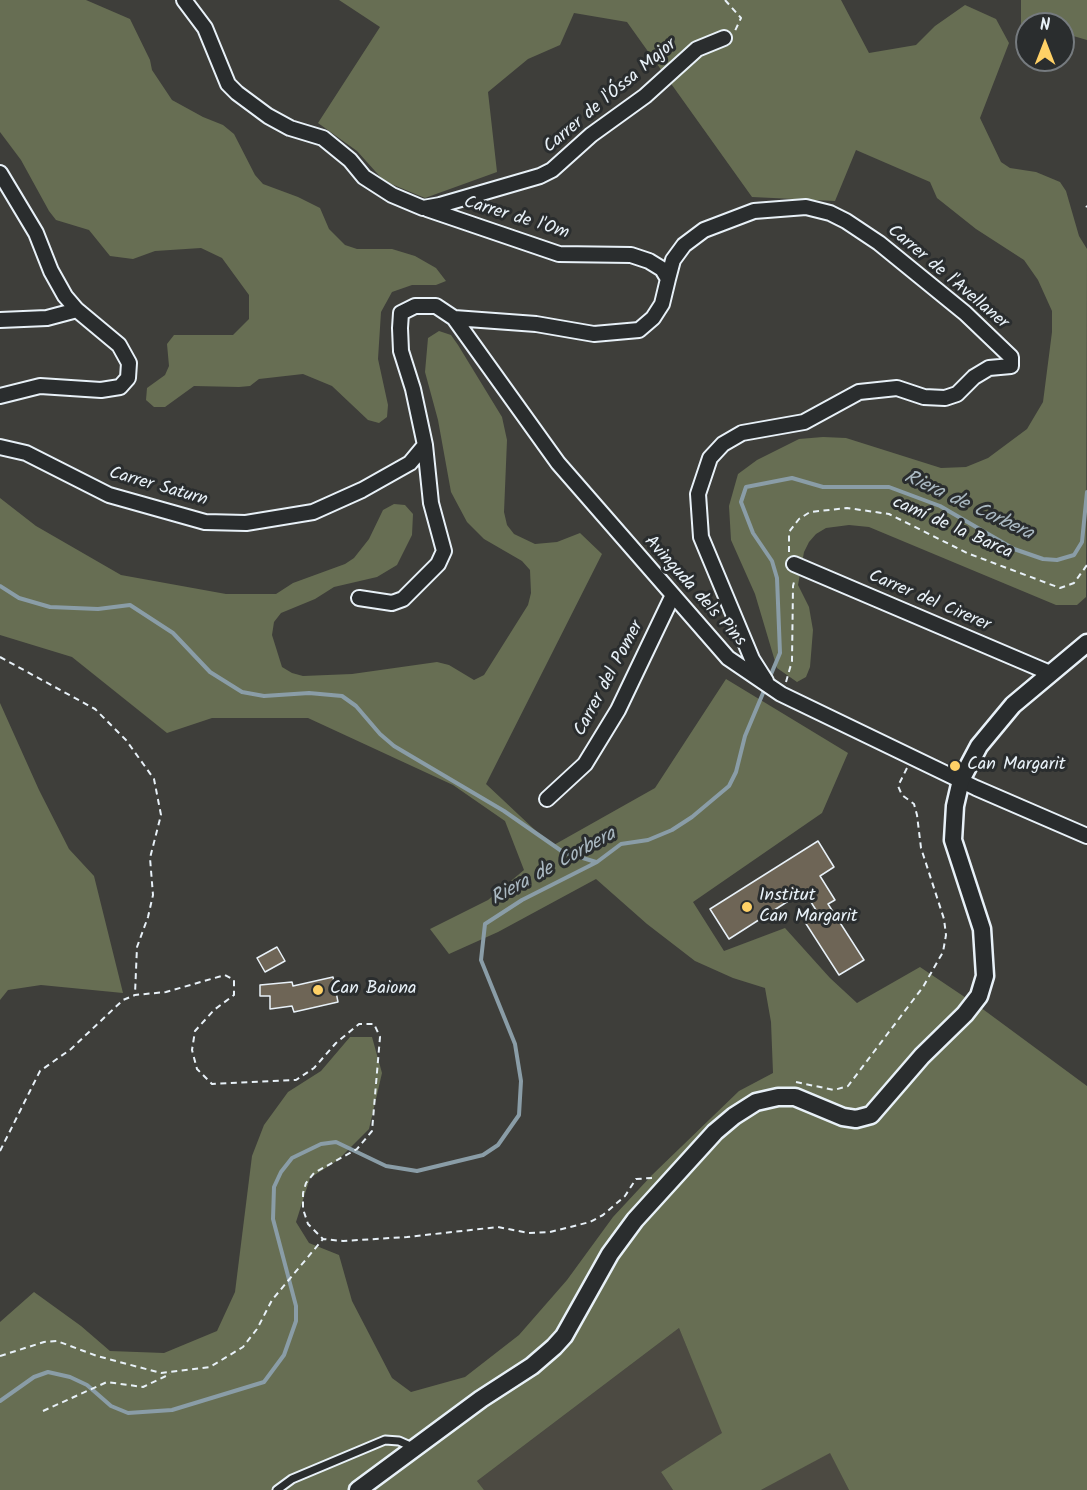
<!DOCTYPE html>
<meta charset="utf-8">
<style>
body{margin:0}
#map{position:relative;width:1087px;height:1490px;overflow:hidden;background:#3e3e3a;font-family:Kalam,sans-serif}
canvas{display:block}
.north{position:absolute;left:1015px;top:12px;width:60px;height:60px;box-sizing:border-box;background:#2a2d2e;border:2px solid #767b7f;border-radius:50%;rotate:0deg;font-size:16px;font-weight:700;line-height:24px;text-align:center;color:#e8f1f8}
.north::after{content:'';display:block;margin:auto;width:21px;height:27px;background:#ffd166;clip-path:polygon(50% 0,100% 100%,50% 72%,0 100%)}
</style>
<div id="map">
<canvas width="1087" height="1490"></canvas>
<div class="north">N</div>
</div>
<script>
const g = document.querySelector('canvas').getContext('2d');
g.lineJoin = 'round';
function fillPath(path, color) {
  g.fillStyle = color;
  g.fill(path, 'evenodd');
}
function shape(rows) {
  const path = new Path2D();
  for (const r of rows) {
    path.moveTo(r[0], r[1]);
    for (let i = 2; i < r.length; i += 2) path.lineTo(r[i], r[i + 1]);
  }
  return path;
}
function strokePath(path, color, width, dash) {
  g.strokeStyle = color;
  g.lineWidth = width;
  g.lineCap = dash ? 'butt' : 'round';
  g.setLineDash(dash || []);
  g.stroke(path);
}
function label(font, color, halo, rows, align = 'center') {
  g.font = font + ' Kalam,sans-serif';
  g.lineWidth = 6;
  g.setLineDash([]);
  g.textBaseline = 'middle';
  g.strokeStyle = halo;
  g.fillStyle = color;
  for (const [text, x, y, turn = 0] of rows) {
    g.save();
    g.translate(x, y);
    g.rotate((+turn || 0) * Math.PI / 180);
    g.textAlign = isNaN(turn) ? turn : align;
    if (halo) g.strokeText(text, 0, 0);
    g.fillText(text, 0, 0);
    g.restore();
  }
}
fillPath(shape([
 [679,1328,723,1433,661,1472,673,1490,484,1490,477,1481],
 [830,1452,849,1490,761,1490]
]), '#4c4a42');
fillPath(shape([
 [0,0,86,0,130,19,150,60,152,70,172,100,203,117,223,125,234,134,255,175,263,184,298,197,320,208,329,229,345,245,357,249,392,249,415,256,436,268,446,281,436,285,412,285,392,292,381,312,378,359,388,405,387,417,379,423,368,420,332,386,303,374,259,379,250,386,239,387,194,386,165,407,154,407,146,400,147,388,165,375,169,366,167,344,174,335,233,335,249,319,249,295,222,258,201,248,155,251,133,259,110,256,89,230,56,220,49,211,21,160,0,132],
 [339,0,841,0,869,53,916,45,935,26,965,5,996,19,1009,43,980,118,1001,162,1010,168,1036,172,1060,182,1066,191,1079,236,1087,249,1086,597,1077,605,1056,605,869,527,849,525,826,528,816,534,809,542,804,552,798,585,809,607,813,630,810,667,806,677,797,682,777,668,755,594,731,540,729,506,738,474,757,460,799,439,823,437,846,438,941,468,966,467,988,458,1027,429,1043,402,1052,332,1052,311,1038,280,1024,260,976,229,937,198,930,182,856,150,835,201,752,197,627,22,574,13,560,45,528,59,488,92,497,172,425,198,384,181,357,151,318,123,380,27],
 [1021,0,1087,0,1087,40,1063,33,1063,24,1021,24],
 [439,331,451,335,458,345,502,417,507,440,504,512,507,525,514,534,535,544,557,542,580,533,602,554,486,784,552,846,655,788,726,679,848,753,822,813,693,902,724,951,785,928,830,978,857,1003,920,967,984,1010,1087,1086,1087,1490,849,1490,830,1453,761,1490,673,1490,661,1472,722,1433,679,1328,477,1481,484,1490,0,1490,0,1322,34,1292,81,1326,110,1351,164,1353,217,1331,235,1292,252,1156,264,1125,288,1092,321,1071,350,1037,372,1037,382,1073,369,1129,338,1160,310,1178,296,1222,309,1243,339,1255,352,1301,392,1378,411,1392,465,1377,519,1335,567,1280,613,1217,652,1175,739,1091,773,1073,771,1022,765,988,733,978,695,961,647,924,596,879,498,932,449,954,430,929,488,900,524,870,505,821,453,785,308,718,212,718,167,733,72,657,0,635,0,498,36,526,121,575,226,594,276,594,293,583,345,564,354,558,369,539,383,510,394,504,405,505,413,514,412,535,397,565,377,577,334,587,315,599,281,613,274,622,272,635,282,667,292,673,303,676,352,674,437,662,449,665,474,680,484,675,528,605,531,593,530,570,522,561,484,539,467,522,451,492,438,420,425,372,428,338],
 [0,703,39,790,69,849,94,876,123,993,41,985,8,990,0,1000]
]), '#676e53');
strokePath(shape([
 [0,586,19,598,50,607,98,609,130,605,173,633,210,672,242,692,264,696,309,693,342,696,356,706,380,734,394,746,504,811,563,852,596,862],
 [769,679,780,653,777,578,772,561,753,533,741,502,746,487,792,478,823,487,889,487,940,506,1014,549,1043,559,1057,560,1074,555,1082,542,1087,492],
 [0,1401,34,1377,48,1372,70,1377,87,1385,111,1406,128,1413,172,1410,264,1382,284,1355,296,1321,296,1306,273,1219,274,1187,281,1172,292,1158,321,1144,336,1142,386,1166,417,1171,483,1155,498,1145,519,1115,521,1081,515,1044,481,960,485,924,522,900,597,862,621,844,648,840,672,830,692,817,729,786,736,772,745,736,766,686]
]), '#8a9da7', 4);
const building = shape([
 [818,841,834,867,820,876,835,900,828,904,864,960,839,975,803,919,816,910,804,891,729,939,710,909,818,841],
 [277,947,285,961,265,972,257,958,277,947],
 [333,977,338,1002,294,1012,292,1006,270,1009,270,996,260,996,260,985,292,982,293,986,333,977]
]);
fillPath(building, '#6e6556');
strokePath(building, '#e8f1f8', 1.5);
const service = shape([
 [277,1490,292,1479,385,1440,399,1441,408,1445,412,1451]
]);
const minor = shape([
 [184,0,205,28,228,84,237,93,268,116,290,128,323,138,350,160,364,177,392,195,423,208,440,205,540,176,552,170,591,135,645,96,697,49,724,38],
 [0,173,36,233,51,271,65,296,77,310,119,345,129,363,128,378,120,387,101,390,40,386,0,396],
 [427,209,559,254,631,255,649,261,662,269,668,279,662,304,653,318,639,330,594,334,536,324,454,318],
 [668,279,673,260,684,245,704,230,754,211,806,207,830,213,846,221,879,243,965,313,1011,357,1011,366,989,368,974,377,957,394,945,398,924,397,897,388,859,392,804,422,742,433,723,444,710,458,698,494,701,537,752,659,766,681],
 [0,320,47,318,77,310],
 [0,447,26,453,109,495,205,522,246,523,313,512,362,490,410,463,425,445,413,389,401,351,400,328,401,313,415,306,436,306,454,318,558,463,728,658,781,694,976,788,1087,836],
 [794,564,1050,673],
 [359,598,392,603,403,599,438,564,444,551,431,503,425,445],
 [547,799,585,764,618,710,672,597]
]);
const tertiary = shape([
 [358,1490,481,1399,532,1366,554,1347,564,1336,610,1254,635,1220,715,1132,734,1116,756,1102,778,1097,795,1097,843,1117,856,1119,871,1115,922,1056,965,1014,979,996,985,976,982,929,953,840,955,806,961,780,979,746,1013,705,1087,643]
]);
strokePath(service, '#e8f1f8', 11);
strokePath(minor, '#e8f1f8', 18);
strokePath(tertiary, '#e8f1f8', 21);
strokePath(shape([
 [725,0,741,18,734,33],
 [1086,206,1087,207],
 [789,552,789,532,799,519,810,512,847,508,889,514,967,553,1060,588,1074,583,1087,565],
 [0,657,95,709,126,740,154,779,161,815,150,858,153,895,148,917,137,947,135,994],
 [786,682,792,661,793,586,795,578],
 [796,1082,834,1090,848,1086,923,987,943,952,946,935,944,919,921,848,917,815,914,804,902,795,898,786,907,768],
 [0,1151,40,1071,71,1049,123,1000,135,995,166,992,225,975,234,980,234,995,214,1010,195,1031,192,1050,197,1069,212,1084,296,1080,314,1068,336,1043,359,1024,374,1024,380,1037,372,1131,357,1149,314,1173,306,1183,303,1193,303,1209,308,1224,323,1239,343,1241,407,1237,498,1227,529,1233,550,1232,590,1222,603,1215,625,1196,636,1179,652,1178],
 [0,1356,44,1342,57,1341,97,1356,161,1373,210,1367,243,1347,257,1329,272,1300,323,1239],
 [43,1411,107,1382,143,1387,170,1374]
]), '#e8f1f8', 2, [6, 4.5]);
strokePath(service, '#2a2d2e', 7);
strokePath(minor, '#2a2d2e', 14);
strokePath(tertiary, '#2a2d2e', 16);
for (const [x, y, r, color] of [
 [955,766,6,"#ffd166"],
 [747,907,6,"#ffd166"],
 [318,990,6,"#ffd166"]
]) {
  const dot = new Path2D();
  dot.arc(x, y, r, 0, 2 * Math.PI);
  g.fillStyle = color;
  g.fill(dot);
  strokePath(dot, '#2a2d2e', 2);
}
label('18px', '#e8f1f8', '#2a2d2e', [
 ["Carrer de l'Óssa Major",611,97,-40],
 ["Carrer de l'Om",516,219,17],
 ["Carrer de l'Avellaner",947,278,40],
 ["Carrer Saturn",158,488,16],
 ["camí de la Barca",952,529,24],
 ["Avinguda dels Pins",694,592,48],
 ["Carrer del Cirerer",929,602,23],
 ["Carrer del Pomer",610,679,-62]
]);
label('18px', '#e8f1f8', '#2a2d2e', [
 ["Can Margarit",967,766],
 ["Institut",759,897],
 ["Can Margarit",759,918],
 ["Can Baiona",330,990]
], 'left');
label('italic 20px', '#aab9c2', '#2a2d2e', [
 ["Riera de Corbera",968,507,25],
 ["Riera de Corbera",554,868,-29]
]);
</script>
